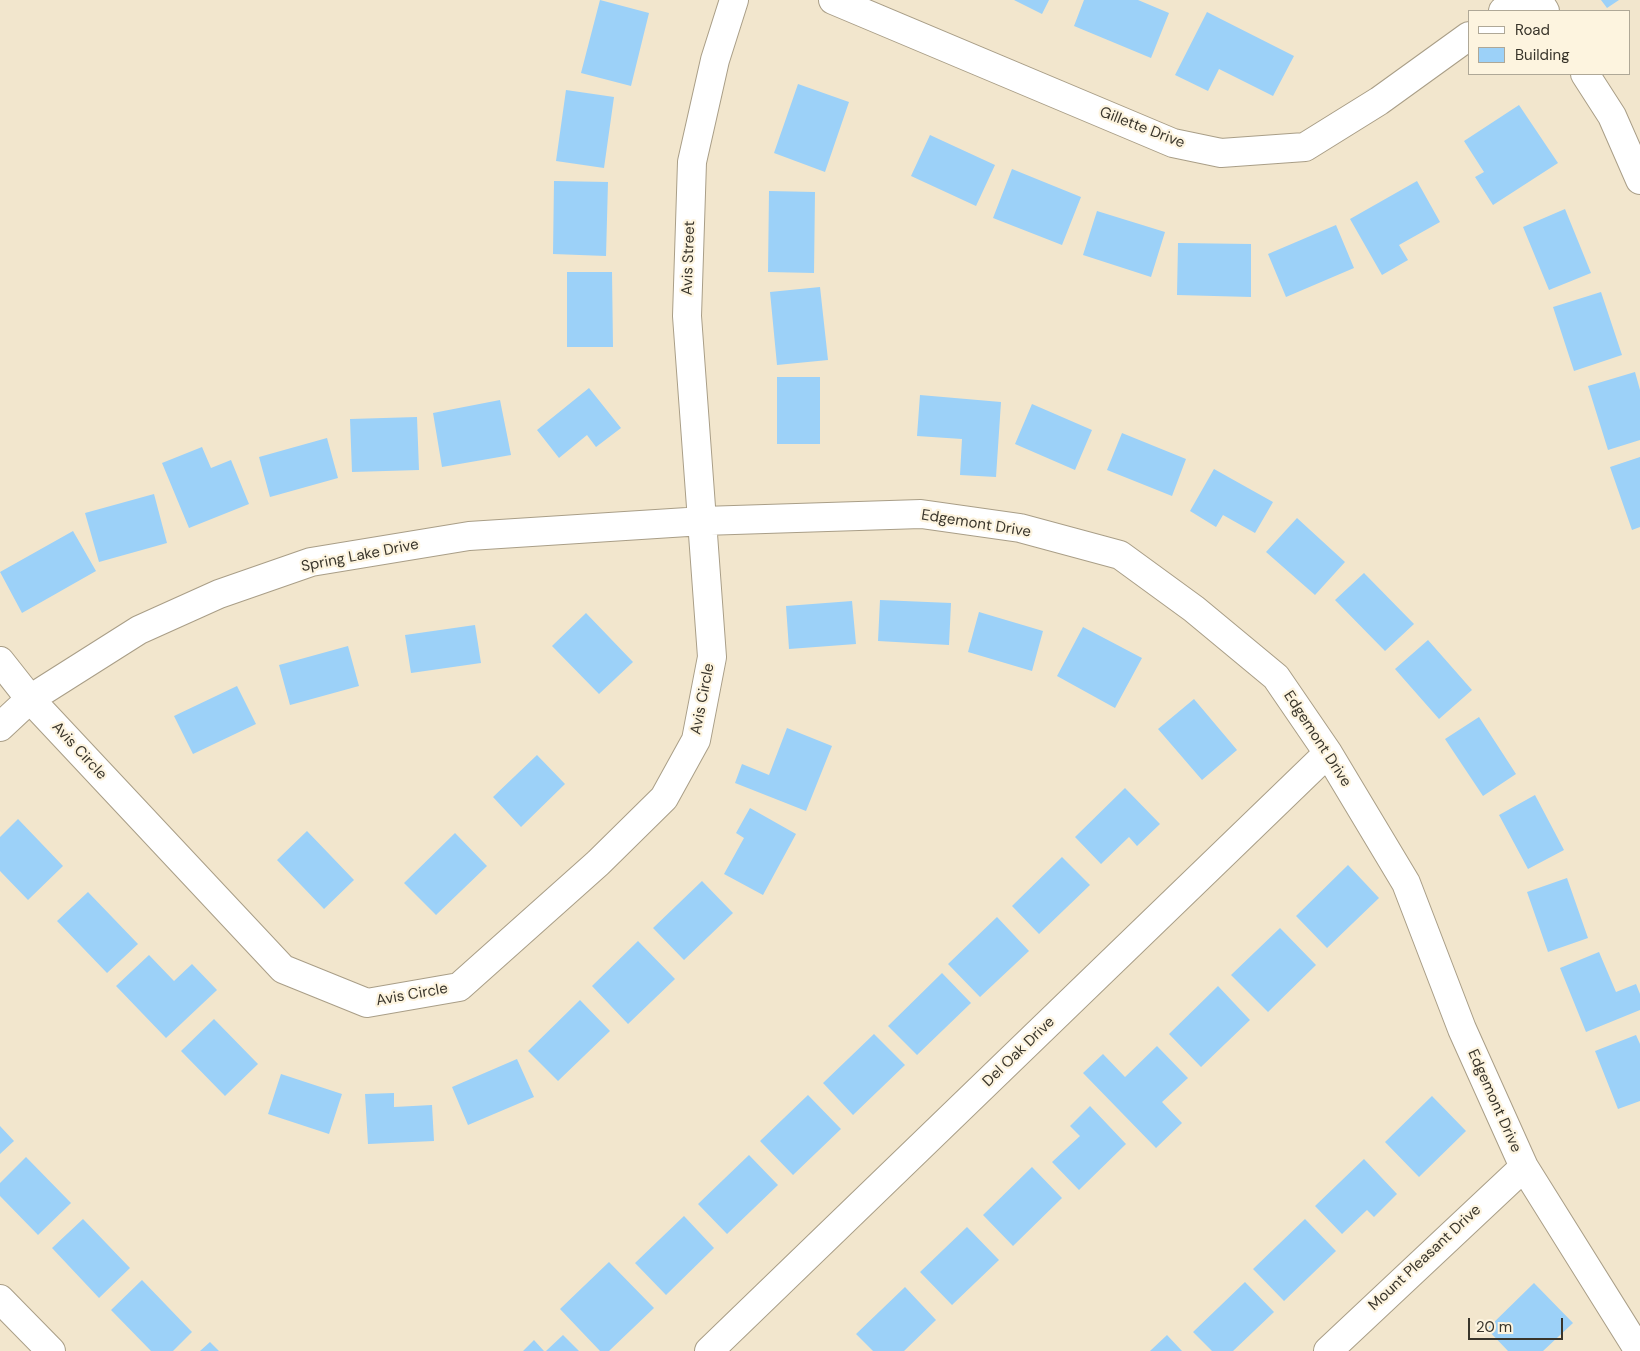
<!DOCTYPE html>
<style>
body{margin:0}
#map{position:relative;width:1640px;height:1351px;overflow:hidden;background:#f2e6cd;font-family:"DM Sans",sans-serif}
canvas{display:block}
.legend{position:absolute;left:1468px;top:10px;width:162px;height:65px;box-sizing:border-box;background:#fdf4df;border:1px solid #afa897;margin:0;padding:6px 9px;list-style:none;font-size:15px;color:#39352b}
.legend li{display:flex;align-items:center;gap:10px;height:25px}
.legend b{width:25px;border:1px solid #afa897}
.scale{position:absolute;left:1468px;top:1318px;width:95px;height:22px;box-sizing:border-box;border:2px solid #39352b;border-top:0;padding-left:6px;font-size:15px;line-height:18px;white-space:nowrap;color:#39352b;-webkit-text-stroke:4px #fdf4df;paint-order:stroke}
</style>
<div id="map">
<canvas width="1640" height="1351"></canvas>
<ul class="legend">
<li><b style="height:6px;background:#fff"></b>Road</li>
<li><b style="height:14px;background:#9cd1f8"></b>Building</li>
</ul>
<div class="scale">20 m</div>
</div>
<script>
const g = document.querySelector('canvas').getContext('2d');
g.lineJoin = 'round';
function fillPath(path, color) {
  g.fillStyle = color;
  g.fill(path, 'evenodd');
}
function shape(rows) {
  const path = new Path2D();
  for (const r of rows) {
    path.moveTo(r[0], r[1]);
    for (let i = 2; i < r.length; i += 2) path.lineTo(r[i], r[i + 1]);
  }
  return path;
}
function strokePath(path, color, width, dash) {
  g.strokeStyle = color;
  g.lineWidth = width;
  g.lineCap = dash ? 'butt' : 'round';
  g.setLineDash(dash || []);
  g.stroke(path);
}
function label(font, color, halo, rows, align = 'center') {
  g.font = font + ' "DM Sans",sans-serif';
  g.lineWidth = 4.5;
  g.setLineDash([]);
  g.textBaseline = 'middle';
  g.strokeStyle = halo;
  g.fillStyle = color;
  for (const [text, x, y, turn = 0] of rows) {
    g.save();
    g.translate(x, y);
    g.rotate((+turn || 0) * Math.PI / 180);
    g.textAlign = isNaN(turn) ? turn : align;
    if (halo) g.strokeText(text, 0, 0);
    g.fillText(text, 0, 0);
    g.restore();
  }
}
fillPath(shape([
 [600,0,649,13,631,86,581,73],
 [1014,0,1049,0,1042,14],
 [1084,0,1138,0,1169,13,1151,58,1074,26],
 [1601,0,1619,0,1607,8],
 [1207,12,1294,56,1273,96,1219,69,1208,91,1175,75],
 [798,84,849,102,825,172,774,153],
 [566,90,614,97,604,168,556,161],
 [1519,105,1558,163,1493,205,1475,177,1484,172,1464,141],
 [930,135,995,165,976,206,911,176],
 [1012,169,1081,197,1062,245,993,218],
 [554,181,608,182,606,256,553,254],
 [1417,181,1440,222,1399,245,1408,260,1382,275,1350,219],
 [769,191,815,192,814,273,768,272],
 [1565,209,1591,273,1549,290,1523,227],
 [1097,211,1165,232,1151,277,1083,255],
 [1336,225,1354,268,1286,297,1268,254],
 [1178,243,1251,244,1251,297,1177,295],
 [567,272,612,272,613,347,567,347],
 [820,287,828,360,777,365,770,292],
 [1601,292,1622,355,1574,371,1553,307],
 [1635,372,1640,390,1640,440,1608,450,1588,386],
 [777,377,820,377,820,444,777,444],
 [589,388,621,428,596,447,587,435,559,458,537,430],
 [920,395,1001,402,996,477,960,475,962,439,917,436],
 [500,400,511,455,442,467,433,413],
 [1032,404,1092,430,1075,470,1015,444],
 [417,417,419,470,352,472,350,419],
 [1122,433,1186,459,1172,496,1107,470],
 [327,438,338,478,270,497,259,457],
 [202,447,211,468,231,460,249,504,189,528,162,463],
 [1640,457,1640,527,1632,530,1610,467],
 [1214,469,1273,502,1255,533,1223,515,1216,527,1190,511],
 [154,494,167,543,99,562,85,513],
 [1297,518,1345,562,1315,595,1266,552],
 [73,531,96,571,22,613,0,572],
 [1364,573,1414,624,1385,651,1335,600],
 [880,600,951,603,949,645,878,641],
 [852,601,856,644,789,649,786,606],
 [979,612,1043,631,1032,671,968,652],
 [586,613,633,662,599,694,552,646],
 [475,625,481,663,411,673,405,635],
 [1083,627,1142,658,1115,708,1057,676],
 [1428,640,1472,690,1439,719,1395,669],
 [348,646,359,686,290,705,279,665],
 [237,686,256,724,193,754,174,716],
 [1194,699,1237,750,1202,780,1158,729],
 [1479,717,1516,774,1483,796,1445,739],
 [787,728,832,746,806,811,735,783,742,764,769,775],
 [537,755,565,784,521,827,493,797],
 [1125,788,1160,824,1137,846,1129,837,1101,864,1075,837],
 [1535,795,1564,850,1528,869,1499,815],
 [750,808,796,834,763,895,724,874,744,838,736,833],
 [18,819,63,866,28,900,0,871,0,837],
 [307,831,354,880,324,909,277,860],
 [455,833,487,866,436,915,404,883],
 [1062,857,1090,885,1039,934,1012,906],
 [1348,865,1379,898,1327,948,1296,916],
 [1567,878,1588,938,1548,952,1527,892],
 [702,881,733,913,684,960,653,928],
 [88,892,138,944,107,973,57,921],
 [997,917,1029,951,980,997,948,964],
 [1280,928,1316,965,1268,1012,1231,975],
 [638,941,675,979,628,1024,592,986],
 [1599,952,1616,992,1636,984,1640,994,1640,1010,1586,1032,1560,968],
 [149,955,174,981,192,964,217,990,166,1038,116,986],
 [942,973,971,1003,917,1055,888,1026],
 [1218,986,1250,1020,1201,1067,1169,1034],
 [580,1000,610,1031,558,1081,528,1051],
 [214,1019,258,1064,225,1096,181,1051],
 [874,1034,905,1065,853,1115,823,1083],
 [1636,1035,1640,1044,1640,1101,1618,1109,1595,1051],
 [1157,1046,1188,1078,1162,1102,1182,1123,1156,1148,1083,1073,1103,1054,1125,1077],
 [517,1059,534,1097,468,1125,452,1087],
 [281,1074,342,1094,329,1134,268,1114],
 [394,1093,394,1107,432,1105,434,1141,368,1144,365,1094],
 [808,1095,841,1129,793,1175,760,1141],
 [1432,1096,1466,1131,1419,1177,1385,1142],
 [1090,1106,1126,1144,1079,1190,1052,1162,1080,1136,1070,1126],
 [0,1126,14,1141,0,1154],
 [749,1155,778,1185,727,1234,698,1204],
 [26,1157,71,1203,38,1235,0,1196,0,1183],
 [1364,1159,1397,1194,1374,1217,1367,1210,1342,1234,1315,1206],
 [1032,1167,1062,1198,1013,1246,983,1215],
 [684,1216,714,1248,666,1295,635,1263],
 [83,1219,130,1268,99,1298,52,1248],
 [1305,1219,1336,1251,1284,1301,1253,1269],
 [967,1227,999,1260,952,1305,920,1272],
 [609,1262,654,1308,609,1351,600,1351,560,1309],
 [142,1280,192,1332,173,1351,151,1351,111,1310],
 [1245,1282,1274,1312,1233,1351,1212,1351,1193,1332],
 [1534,1283,1573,1323,1543,1351,1508,1351,1487,1329],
 [905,1287,936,1320,904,1351,873,1351,856,1334],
 [563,1335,579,1351,546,1351],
 [1167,1335,1182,1351,1150,1351],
 [534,1340,544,1351,523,1351],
 [210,1342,219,1351,200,1351]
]), '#9cd1f8');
const street = shape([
 [833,0,1173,143,1221,153,1305,147,1379,101,1469,36],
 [1538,0,1545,11],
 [1503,11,1519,0],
 [1585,74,1612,116,1640,180],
 [0,661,30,699,283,969,367,1003,459,987,598,863,664,798,696,740,712,657,687,316,692,162,715,60,734,0],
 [0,727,30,699,139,630,219,594,311,562,469,536,703,521,921,514,1020,528,1120,555,1194,609,1276,677,1328,753,1406,883,1462,1029,1524,1167,1639,1351],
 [0,1299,51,1351],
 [709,1351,1328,753],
 [1328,1351,1524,1167]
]);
strokePath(street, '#a99e87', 30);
strokePath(street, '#fff', 28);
label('15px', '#39352b', '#fdf4df', [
 ["Gillette Drive",1142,128,21],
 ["Avis Street",689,258,-88],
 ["Edgemont Drive",976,524,9],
 ["Spring Lake Drive",360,556,-11],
 ["Avis Circle",703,699,-79],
 ["Edgemont Drive",1317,739,57],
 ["Avis Circle",79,751,47],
 ["Avis Circle",412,995,-10],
 ["Del Oak Drive",1019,1052,-44],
 ["Edgemont Drive",1494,1101,66],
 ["Mount Pleasant Drive",1425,1258,-43]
]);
</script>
